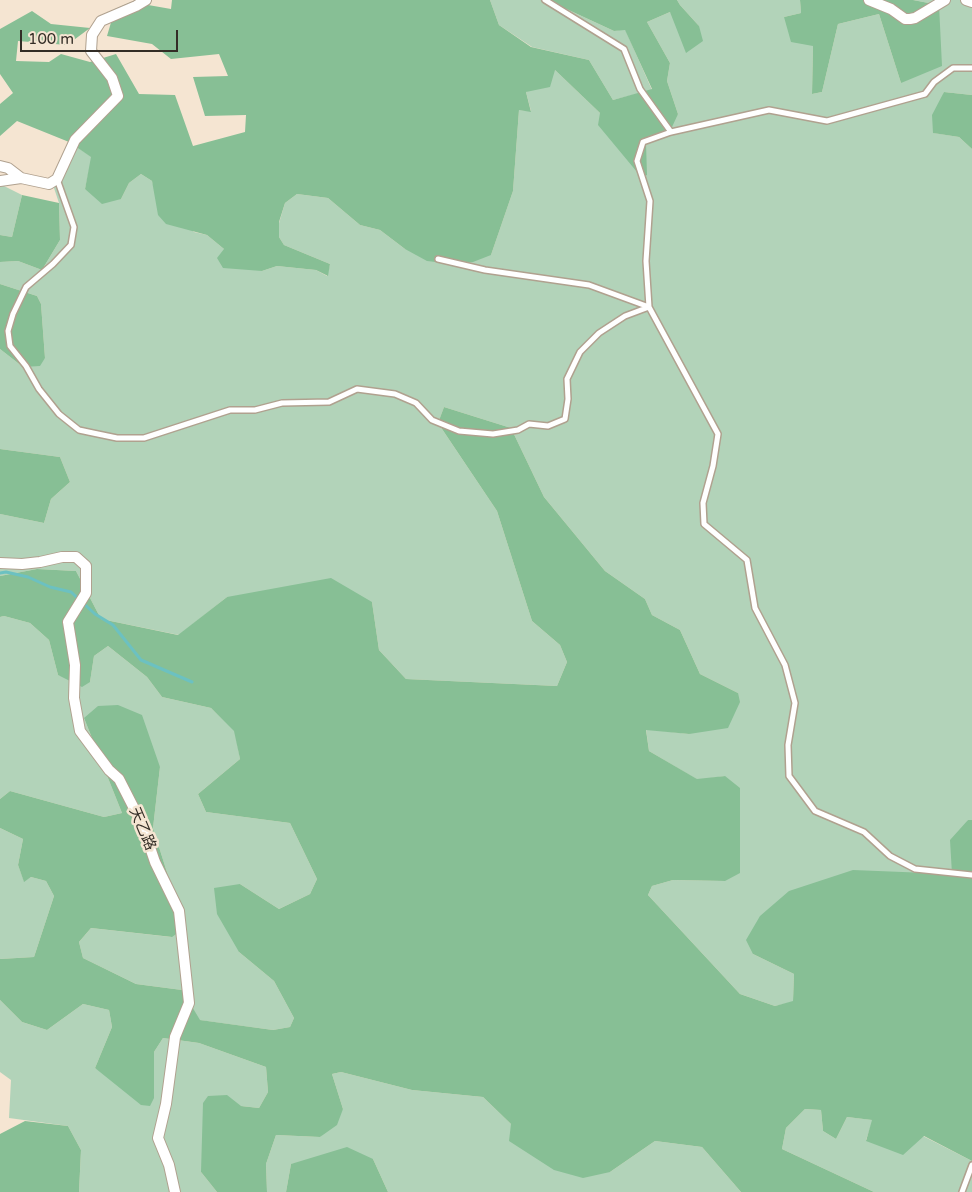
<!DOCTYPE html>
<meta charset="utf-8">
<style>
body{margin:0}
#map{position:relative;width:972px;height:1192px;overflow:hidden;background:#f5e5d2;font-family:"Varela Round",sans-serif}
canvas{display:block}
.scale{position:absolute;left:20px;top:30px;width:158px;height:22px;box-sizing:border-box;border:2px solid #332d26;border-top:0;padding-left:6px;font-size:15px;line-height:18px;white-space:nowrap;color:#332d26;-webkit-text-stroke:4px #f5e5d2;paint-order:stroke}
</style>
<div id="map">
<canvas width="972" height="1192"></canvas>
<div class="scale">100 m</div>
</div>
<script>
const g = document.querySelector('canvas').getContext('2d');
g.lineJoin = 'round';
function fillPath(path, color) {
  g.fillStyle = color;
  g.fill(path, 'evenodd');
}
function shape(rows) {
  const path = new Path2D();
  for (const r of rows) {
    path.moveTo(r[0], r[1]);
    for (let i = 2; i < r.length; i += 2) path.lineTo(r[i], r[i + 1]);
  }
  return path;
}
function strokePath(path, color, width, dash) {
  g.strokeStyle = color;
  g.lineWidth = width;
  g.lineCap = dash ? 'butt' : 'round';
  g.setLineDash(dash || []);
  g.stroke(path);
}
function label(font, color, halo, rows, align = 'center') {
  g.font = font + ' "Varela Round","Noto Sans TC",sans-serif';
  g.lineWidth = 5;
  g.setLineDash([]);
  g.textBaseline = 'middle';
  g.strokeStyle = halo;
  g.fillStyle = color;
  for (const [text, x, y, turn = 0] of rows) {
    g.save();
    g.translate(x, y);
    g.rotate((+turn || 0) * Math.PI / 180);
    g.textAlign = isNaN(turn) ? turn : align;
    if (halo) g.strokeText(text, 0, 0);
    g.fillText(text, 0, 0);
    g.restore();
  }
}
fillPath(shape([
 [490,0,547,0,614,31,625,29,652,90,613,100,589,60,532,47,499,25],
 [677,0,800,0,801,13,784,17,813,46,812,94,822,92,838,24,879,14,901,83,939,5,913,0,972,0,972,95,944,92,934,133,959,137,972,149,972,820,968,820,952,874,753,954,794,974,793,1002,775,1006,740,994,648,895,652,886,673,880,724,881,725,776,698,780,649,751,646,729,689,734,738,693,700,674,680,630,652,615,645,599,605,571,544,497,511,428,444,407,438,423,497,511,532,621,560,645,567,662,557,686,406,679,379,650,372,602,227,597,179,635,101,619,76,571,37,569,0,576,0,514,44,523,51,499,70,482,60,457,0,449,0,349,23,367,45,358,41,304,37,296,0,284,0,262,18,261,42,270,60,240,59,203,52,182,69,142,92,157,85,189,121,199,129,183,141,174,152,181,156,195,194,232,207,235,224,249,262,271,277,266,316,270,327,276,330,264,284,245,279,237,279,223,285,203,297,194,328,198,360,225,380,230,405,249,491,255,513,191,519,110,531,111,526,92,554,69,600,113,646,143,678,114,667,81,670,63,647,22,670,12,699,26,680,5],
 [0,184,22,195,12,237,0,235],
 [4,616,30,623,49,640,58,675,90,682,94,656,108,646,147,677,162,697,211,708,235,731,240,759,198,794,206,812,290,823,317,879,310,894,279,909,240,884,239,952,274,981,294,1018,290,1027,273,1030,199,1020,182,990,136,984,83,958,79,942,91,928,171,937,177,904,153,828,160,767,84,718,122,813,104,817,10,791,0,799,0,617],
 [0,828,23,839,18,865,24,881,31,877,46,881,54,896,34,957,0,959],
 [0,1000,22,1022,47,1030,83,1004,109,1010,112,1027,95,1068,154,1098,154,1052,163,1038,199,1043,266,1067,268,1092,259,1108,241,1106,201,1172,217,1192,79,1192,81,1150,68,1126,9,1118,11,1080,0,1072],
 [341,1072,412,1090,483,1097,511,1124,610,1172,655,1141,702,1147,741,1192,388,1192,373,1159,291,1164,286,1192,267,1192,266,1164,276,1135,320,1137,343,1109,332,1074],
 [805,1109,821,1110,823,1131,836,1139,847,1117,873,1120,866,1140,923,1136,972,1161,972,1192,874,1192,782,1149,786,1128]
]), '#b2d3b9');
fillPath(shape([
 [172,0,490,0,499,25,531,47,589,60,613,100,652,89,625,30,614,31,547,0,677,0,680,5,699,26,703,41,686,53,670,12,647,22,670,63,667,81,678,114,672,127,646,143,647,175,642,178,598,125,600,113,555,70,550,87,526,92,531,112,519,110,513,191,491,255,473,262,453,264,427,261,405,249,380,230,360,225,328,198,297,194,285,203,279,222,279,237,284,245,330,264,328,276,316,270,277,266,262,271,223,268,217,258,224,249,207,235,166,224,158,215,152,181,141,174,129,183,121,199,102,204,85,189,91,157,69,142,17,121,0,136,0,104,13,93,0,74,0,29,32,11,51,24,90,28,67,45,18,41,16,61,49,62,61,54,90,62,116,54,139,94,175,95,193,146,245,132,246,115,205,116,193,77,228,76,219,54,171,59,152,44,107,36,115,9,131,2,171,9],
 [800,0,913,0,939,5,942,66,901,83,879,14,838,24,822,92,812,94,813,46,791,42,784,17,801,13],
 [944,92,972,95,972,149,959,137,933,133,932,115],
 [22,195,59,203,60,240,42,270,18,261,0,262,0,235,12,237],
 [0,284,37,296,41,304,45,358,40,366,23,367,0,349],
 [444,407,511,428,544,497,605,571,645,599,652,615,680,630,700,674,738,693,740,702,728,728,689,734,646,730,649,751,697,779,725,776,740,788,740,873,725,881,673,880,652,886,648,895,740,994,775,1006,793,1001,794,974,753,954,746,940,760,916,789,891,853,870,952,874,950,840,968,820,972,820,972,1161,924,1136,903,1155,866,1141,872,1120,847,1117,836,1139,823,1131,821,1110,805,1109,786,1128,782,1149,874,1192,741,1192,702,1147,655,1141,610,1172,583,1178,554,1170,509,1141,511,1124,483,1097,412,1090,341,1072,332,1074,343,1109,337,1125,320,1137,276,1135,266,1164,267,1192,217,1192,201,1172,203,1103,208,1096,227,1095,241,1106,259,1108,268,1092,266,1067,199,1043,163,1038,154,1052,154,1098,150,1106,141,1105,95,1068,112,1027,109,1010,83,1004,47,1030,22,1022,0,1000,0,959,34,957,54,896,46,881,31,877,24,882,18,865,23,839,0,828,0,799,10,791,104,817,122,813,84,718,98,706,118,705,142,715,160,767,153,828,177,904,179,932,172,937,91,928,79,942,83,958,136,984,182,990,200,1020,273,1030,290,1027,294,1018,274,981,239,952,217,914,214,888,240,884,279,909,310,894,317,879,290,823,206,812,198,794,240,759,234,731,211,708,162,697,147,677,108,646,94,656,90,682,82,687,58,675,49,640,30,623,4,616,0,617,0,576,37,569,76,571,101,619,178,635,227,597,331,578,372,602,379,650,406,679,557,686,567,662,560,645,532,621,497,511,438,423],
 [0,449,60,457,70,482,51,499,44,523,0,514],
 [25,1121,68,1126,81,1150,79,1192,0,1192,0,1134],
 [347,1147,373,1159,388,1192,286,1192,291,1164]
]), '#87bf95');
strokePath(shape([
 [0,573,6,572,28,577,50,587,71,592,95,614,113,625,141,660,192,682]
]), '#6cc1c1', 3);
const service = shape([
 [545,0,624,49,640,89,671,132],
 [972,68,953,68,934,82,925,94,827,121,769,110,671,132,643,142,637,161,650,201,646,261,649,307,718,434,713,466,703,503,704,524,747,560,755,608,785,665,795,703,788,745,789,776,815,811,864,832,890,856,915,869,972,875],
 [57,179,74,227,71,245,53,264,26,287,13,314,8,331,10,346,26,366,39,389,59,414,79,430,93,433,117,438,144,438,230,410,255,410,282,403,329,402,357,389,395,394,416,403,432,420,459,431,493,434,518,430,529,424,548,426,565,419,568,399,567,379,580,352,599,333,625,316,649,307],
 [438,259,485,270,589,285,649,307],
 [962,1192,972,1165]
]);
const minor = shape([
 [869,0,891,9,905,19,910,19,915,18,945,0],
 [966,0,972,2],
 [0,166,8,168,21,178,0,181],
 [21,178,49,184,57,179,75,140,118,96,112,78,91,51,92,35,101,21,136,6,146,0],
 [0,563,22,564,40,562,62,557,76,557,86,566,86,593,68,622,75,665,74,698,80,731,109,770,119,779,142,824,155,862,179,911,189,1003,175,1037,166,1104,158,1138,169,1165,175,1192]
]);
strokePath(service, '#b0a18f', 8);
strokePath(minor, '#b0a18f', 12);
strokePath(service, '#fff', 5);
strokePath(minor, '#fff', 10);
label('15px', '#332d26', '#f5e5d2', [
 ["天乙路",142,829,67]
]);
</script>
